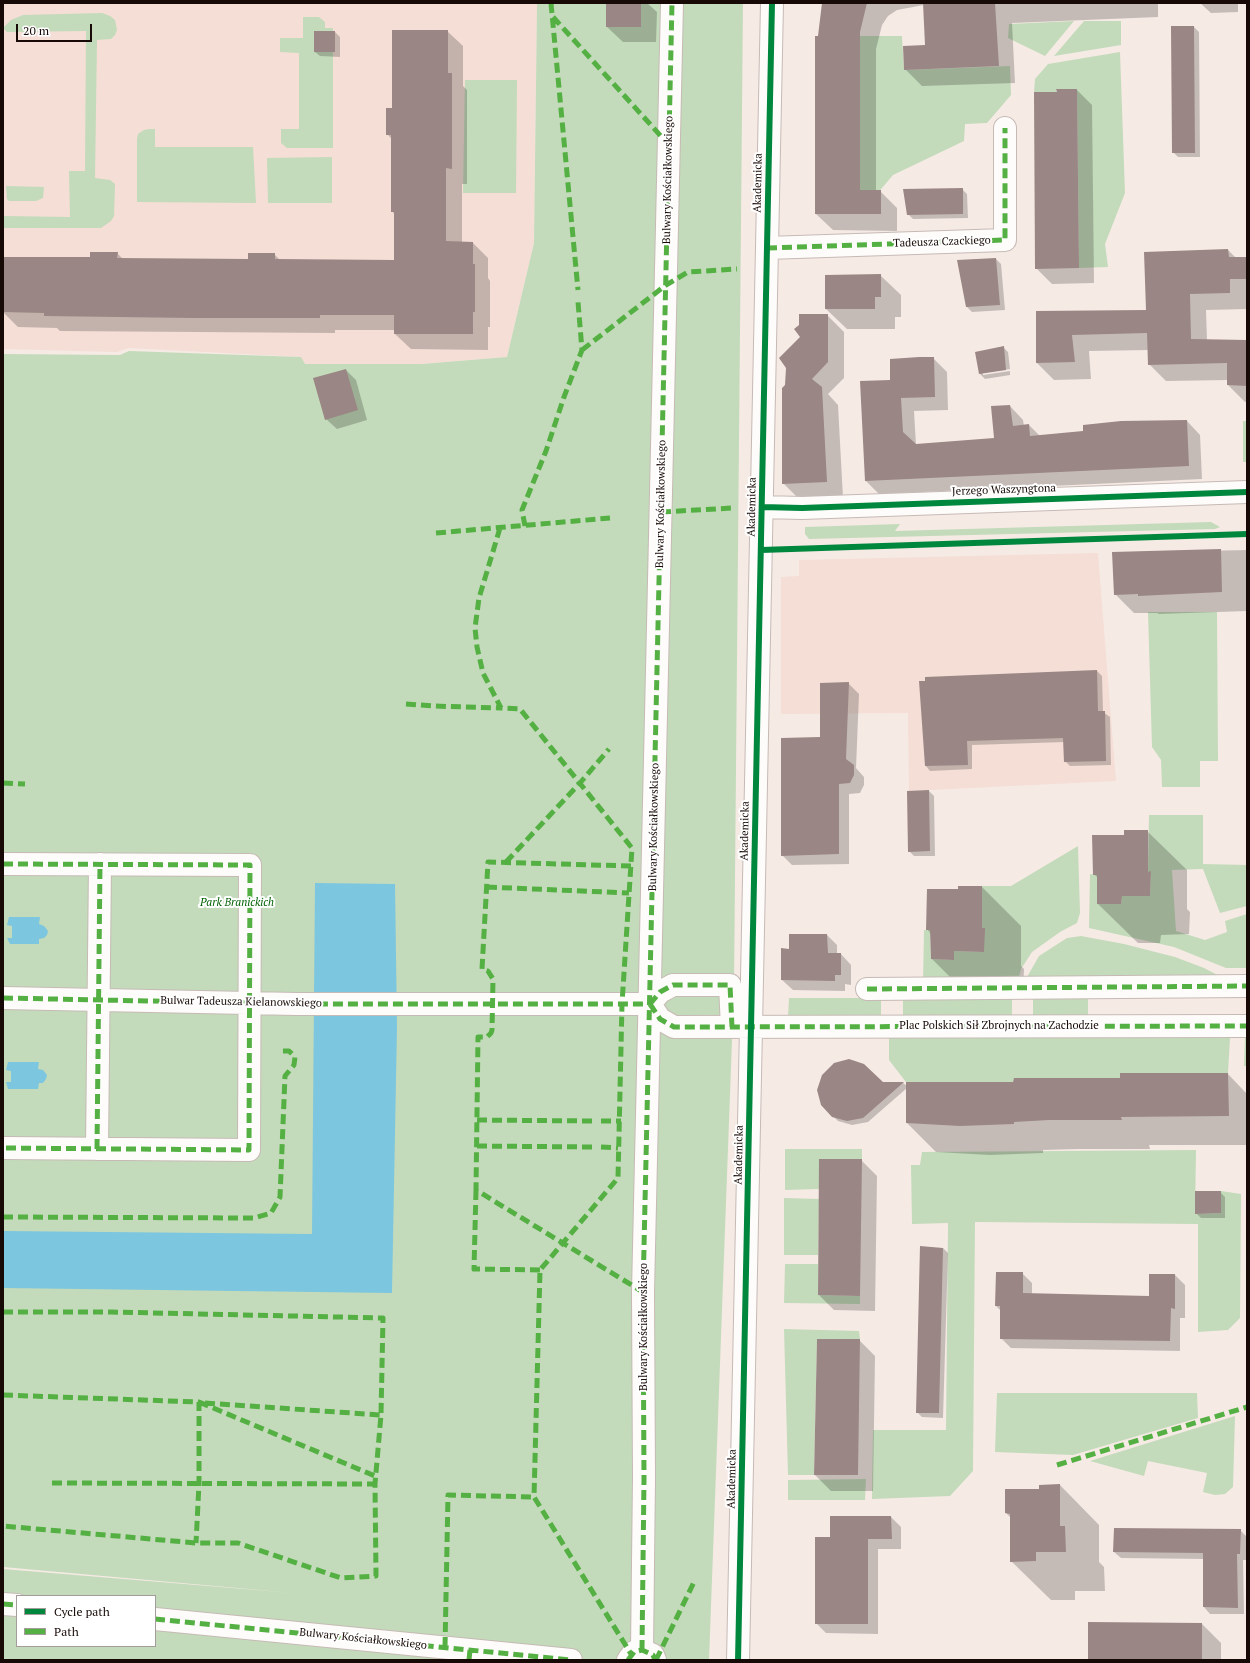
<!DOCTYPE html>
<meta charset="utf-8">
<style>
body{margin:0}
#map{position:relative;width:1250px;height:1663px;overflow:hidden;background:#f6eae5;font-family:"PT Serif",serif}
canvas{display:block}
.frame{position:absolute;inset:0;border:4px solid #170a06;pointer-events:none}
.legend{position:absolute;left:16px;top:1595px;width:140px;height:52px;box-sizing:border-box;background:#fff;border:1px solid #a29d9b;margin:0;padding:5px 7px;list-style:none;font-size:12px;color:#170a06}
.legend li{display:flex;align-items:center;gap:8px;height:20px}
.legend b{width:20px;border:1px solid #a29d9b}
.scale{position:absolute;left:16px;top:24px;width:76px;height:18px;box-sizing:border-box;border:2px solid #170a06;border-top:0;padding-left:5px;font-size:12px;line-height:14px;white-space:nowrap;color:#170a06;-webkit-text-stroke:3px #fff;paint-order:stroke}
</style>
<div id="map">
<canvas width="1250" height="1663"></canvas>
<div class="frame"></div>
<ul class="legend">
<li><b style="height:5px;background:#00873e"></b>Cycle path</li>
<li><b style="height:5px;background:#55b044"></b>Path</li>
</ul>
<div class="scale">20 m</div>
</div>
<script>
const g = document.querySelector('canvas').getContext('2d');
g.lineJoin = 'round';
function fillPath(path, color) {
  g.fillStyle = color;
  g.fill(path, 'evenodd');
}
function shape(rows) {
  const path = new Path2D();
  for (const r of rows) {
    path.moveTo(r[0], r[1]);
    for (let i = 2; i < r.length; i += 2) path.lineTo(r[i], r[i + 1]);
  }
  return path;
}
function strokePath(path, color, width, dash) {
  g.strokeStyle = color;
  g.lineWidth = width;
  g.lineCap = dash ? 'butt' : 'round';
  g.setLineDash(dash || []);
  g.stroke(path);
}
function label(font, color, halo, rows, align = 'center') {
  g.font = font + ' "PT Serif",serif';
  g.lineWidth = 4;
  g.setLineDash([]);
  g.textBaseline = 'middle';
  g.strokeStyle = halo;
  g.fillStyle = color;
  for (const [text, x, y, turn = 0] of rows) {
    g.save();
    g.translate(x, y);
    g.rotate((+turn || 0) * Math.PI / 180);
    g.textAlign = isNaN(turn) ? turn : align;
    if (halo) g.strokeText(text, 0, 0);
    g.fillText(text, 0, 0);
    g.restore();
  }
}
fillPath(shape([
 [3,3,537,3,534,243,507,357,422,364,304,364,301,357,129,348,117,352,3,349],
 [1098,553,1116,781,909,791,908,713,781,714,781,577,799,576,799,560]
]), '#f4ded6');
fillPath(shape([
 [537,3,743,3,734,987,709,1660,3,1660,3,1569,293,1593,3,1567,3,354,120,355,129,351,301,357,305,364,422,364,507,357,534,243],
 [17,1596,155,1596,155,1646,17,1646],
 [102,13,110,16,115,20,117,30,115,35,111,39,97,40,95,178,110,180,115,184,114,216,111,221,101,228,3,228,3,216,70,217,69,171,85,171,86,31,7,32,4,29,4,27,11,20,23,15],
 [303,17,319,17,325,22,325,28,333,28,333,148,287,148,281,143,281,129,299,129,299,53,280,52,280,38,303,38],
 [1074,21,1045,56,1008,38,1009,24],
 [1084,21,1121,21,1121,45,1054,56],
 [860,36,902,36,904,70,1010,66,1011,95,987,123,965,124,964,141,893,175,860,214],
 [1120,52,1125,193,1105,244,1108,267,1079,268,1077,89,1056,89,1057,92,1034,92,1035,79,1048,64],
 [465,80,517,80,516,193,463,193],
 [149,129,155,129,155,147,253,147,256,203,137,202,137,139,138,134,144,130],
 [332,157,332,203,268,203,267,158],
 [6,186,44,187,43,198,36,201,9,201,7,199],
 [1243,421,1247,421,1247,462,1243,462],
 [1211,522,1220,527,1215,529,809,539,805,534,805,527,900,524,895,531],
 [1217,612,1218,761,1200,761,1200,787,1162,787,1161,760,1152,747,1148,612],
 [1149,815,1203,815,1203,864,1247,865,1247,906,1220,913,1203,869,1172,870,1176,931,1205,940,1227,932,1225,921,1247,914,1247,968,1226,968,1174,947,1089,928,1090,874,1097,875,1098,904,1121,904,1122,896,1150,895,1151,872,1148,872],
 [1078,846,1080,913,1077,923,1060,932,1032,952,1021,969,1019,977,923,984,924,930,930,930,931,959,954,960,954,951,984,952,982,928,982,886,1011,886],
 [1081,936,1124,944,1175,957,1204,968,1229,981,1027,977,1039,956,1067,938],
 [903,997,1012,997,1012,1017,903,1018],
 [1033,997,1088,997,1088,1018,1033,1018],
 [789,998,881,998,881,1018,788,1017],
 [889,1037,1230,1038,1228,1073,1120,1075,1120,1078,1014,1079,1013,1082,906,1082,889,1060],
 [1245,1037,1247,1037,1247,1066,1244,1066],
 [785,1149,862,1149,862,1159,819,1189,785,1190],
 [1196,1150,1195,1214,1221,1213,1221,1191,1241,1194,1240,1318,1228,1330,1198,1332,1198,1224,975,1222,973,1471,950,1496,872,1499,873,1430,946,1430,948,1223,912,1224,911,1165,920,1165,922,1152],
 [784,1198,819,1199,818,1255,784,1255],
 [785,1264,818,1264,818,1295,860,1296,860,1304,784,1303],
 [784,1329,859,1331,860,1339,817,1339,814,1475,788,1475],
 [997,1393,1197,1393,1198,1418,1073,1455,995,1452],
 [1235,1416,1233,1487,1225,1494,1215,1495,1203,1492,1207,1473,1148,1461,1144,1476,1090,1461],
 [866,1479,865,1500,788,1500,788,1480]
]), '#c3dbba');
fillPath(shape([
 [315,883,395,884,397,1026,392,1293,3,1288,3,1231,312,1234],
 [9,917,40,917,39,924,44,926,48,931,47,935,44,938,39,939,39,944,10,944,7,938,12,938,12,926,7,925],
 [8,1062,39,1062,38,1069,43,1070,47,1075,46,1079,43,1083,39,1083,38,1089,8,1089,6,1082,11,1082,11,1071,6,1070]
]), '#7cc6df');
fillPath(shape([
 [607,3,647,3,657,12,656,42,623,42,607,27],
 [823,3,1158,3,1158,17,1012,23,1015,83,922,86,905,69,926,46,924,5,897,10,888,16,882,25,876,49,876,191,880,191,897,208,897,231,833,230,816,214,819,37],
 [1200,3,1238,3,1238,12,1211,13],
 [1194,27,1199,32,1200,157,1178,157,1173,152],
 [447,31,463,46,463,86,467,90,467,184,462,184,462,243,473,243,488,258,488,278,490,281,490,327,488,327,488,350,411,349,395,334,395,330,335,330,335,333,60,331,57,328,18,327,3,312,3,258,91,258,117,253,123,259,249,260,274,254,280,260,395,261,395,215,392,211,392,139,387,134,393,109],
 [315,32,335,32,340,37,340,57,320,56,315,52],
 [1077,90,1092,105,1094,283,1052,284,1036,268,1058,93],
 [962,189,967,194,968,218,913,219,908,214],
 [1228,250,1236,258,1247,258,1247,309,1206,310,1207,340,1247,341,1247,402,1245,402,1228,385,1228,380,1166,381,1149,364,1149,350,1089,351,1091,379,1054,380,1037,363,1037,312,1147,311],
 [996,259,1001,264,1005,310,972,312,967,307],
 [880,275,901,295,901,317,895,317,895,329,847,329,826,309,826,276],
 [827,315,844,332,844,378,828,394,838,405,843,498,800,500,783,483,786,385,801,337],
 [1004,348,1008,352,1010,369,983,373,983,375,1010,371,1010,375,985,379,980,374,976,352],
 [933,358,947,372,948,410,914,411,916,445,996,439,1010,406,1023,420,1024,426,1029,425,1040,436,1187,421,1200,435,1202,479,879,494,866,481,891,381],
 [346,370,356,380,367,420,337,429,326,419],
 [1247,550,1247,611,1159,614,1157,613,1134,613,1115,594,1113,553],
 [1097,671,1102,676,1103,712,1110,717,1111,765,1070,766,1065,761,1065,742,972,745,972,769,930,771,926,766,920,682],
 [848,683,859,694,856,768,864,777,864,785,860,793,849,794,849,864,792,865,782,855,821,738],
 [929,791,934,796,935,856,914,856,909,851],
 [1147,831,1187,870,1187,909,1190,912,1189,934,1161,935,1160,943,1138,943,1098,904,1098,878,1094,874],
 [959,887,982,887,1021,926,1021,966,1024,969,1023,991,971,998,932,959,931,934,927,929,959,890],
 [827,935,837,945,837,954,841,954,851,965,851,985,845,984,845,991,793,990,782,980,790,950],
 [1228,1074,1247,1094,1247,1145,1149,1145,1150,1149,1078,1149,1043,1150,1043,1153,990,1155,936,1152,907,1123,907,1088,868,1122,852,1125,838,1121,822,1105,882,1083,903,1083,907,1086],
 [861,1160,877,1176,875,1311,834,1310,819,1295],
 [1220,1192,1225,1197,1225,1218,1201,1218,1196,1213],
 [943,1248,948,1253,943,1418,922,1417,917,1412],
 [1022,1273,1032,1283,1032,1295,1150,1297,1175,1275,1185,1285,1185,1318,1180,1318,1180,1351,1011,1348,1001,1338,1001,1311,996,1306],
 [818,1340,859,1340,875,1356,873,1491,831,1491,815,1475],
 [1060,1485,1099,1525,1099,1562,1104,1567,1105,1591,1075,1591,1075,1600,1051,1600,1011,1561,1011,1518,1006,1513],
 [891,1517,901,1527,901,1549,878,1549,878,1634,826,1633,816,1623,831,1538],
 [1240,1530,1247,1537,1247,1560,1243,1560,1244,1614,1210,1614,1204,1607,1204,1559,1121,1558,1114,1552],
 [1202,1624,1221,1643,1221,1660,1089,1660]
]), '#0003');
fillPath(shape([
 [606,3,641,3,641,27,606,27],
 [822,3,867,3,860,32,860,190,881,190,881,214,815,214,815,36,818,36],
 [923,3,995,3,999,66,904,70,903,46,925,45],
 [1171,26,1194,26,1195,153,1172,153],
 [392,30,448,30,448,73,452,73,452,169,446,168,446,241,473,242,473,264,475,264,475,312,473,312,473,334,394,334,394,315,320,315,320,318,193,318,44,316,44,313,3,312,3,257,90,257,90,252,118,252,117,258,248,259,248,253,275,253,275,259,394,260,394,212,391,212,391,135,386,135,386,108,392,108],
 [314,31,335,31,335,52,314,52],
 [1056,89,1077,89,1079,268,1035,269,1034,92,1057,92],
 [963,188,963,214,907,215,903,189],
 [1228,249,1229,257,1247,257,1247,279,1230,279,1230,293,1190,294,1191,339,1247,340,1247,386,1227,385,1227,363,1148,365,1147,333,1072,335,1075,362,1036,363,1036,311,1146,310,1144,252],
 [996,258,1000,305,966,307,957,260],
 [881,274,881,297,875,297,875,309,825,309,825,275],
 [799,314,828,314,828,362,812,379,822,387,827,482,782,484,782,388,785,385,786,368,779,358,800,337,794,329,799,325],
 [1004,346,1006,370,979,374,975,352],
 [919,357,934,357,935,397,901,398,903,432,916,444,994,438,991,406,1010,405,1013,426,1029,424,1030,436,1083,431,1083,425,1121,421,1187,420,1189,466,865,481,860,381,890,380,890,359],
 [346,369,358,410,325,420,313,378],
 [1221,549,1222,592,1138,596,1138,594,1114,595,1112,552],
 [1097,670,1098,711,1105,711,1106,761,1064,762,1063,738,967,741,968,765,925,766,919,681,925,681,925,677],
 [849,682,846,759,854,765,854,775,850,783,839,784,839,854,781,856,781,738,820,737,820,683],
 [929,790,930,851,908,852,907,791],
 [1124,830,1148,830,1148,872,1151,871,1150,896,1122,896,1121,904,1097,904,1097,875,1093,875,1092,835,1124,835],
 [958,886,982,886,982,928,985,928,984,952,954,951,954,960,931,959,930,930,926,930,927,889,958,889],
 [789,934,827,934,828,953,841,953,841,975,835,975,835,981,781,980,781,948,789,949],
 [849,1059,864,1064,883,1082,904,1082,863,1118,847,1121,832,1117,821,1105,817,1090,822,1075,834,1063],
 [1120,1073,1228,1073,1229,1116,1121,1117,1122,1120,1049,1120,1014,1122,1014,1124,960,1126,906,1123,906,1082,1013,1082,1014,1078,1120,1078],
 [819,1159,862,1159,860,1296,818,1295],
 [1195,1191,1221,1191,1221,1213,1195,1214],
 [920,1246,943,1248,939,1413,916,1413],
 [996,1272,1023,1272,1023,1293,1149,1296,1149,1274,1175,1274,1175,1309,1171,1308,1170,1341,1000,1339,1000,1306,995,1306],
 [817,1339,860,1339,858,1475,814,1475],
 [1060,1484,1060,1526,1065,1526,1066,1552,1036,1552,1036,1561,1010,1562,1010,1514,1005,1513,1005,1489,1039,1489,1039,1485],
 [830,1516,891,1516,892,1539,868,1539,868,1624,815,1624,815,1537,830,1537],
 [1114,1528,1241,1529,1240,1554,1237,1554,1238,1608,1203,1607,1203,1553,1113,1552],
 [1088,1622,1202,1623,1202,1660,1088,1660]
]), '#9a8684');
const minor = shape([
 [767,248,1005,240,1005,128],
 [762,507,802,508,1247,492],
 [3,864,250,865,249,1150,3,1148],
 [867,989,1247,986],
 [3,998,297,1004,650,1004],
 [650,1004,660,1019,674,1027,1247,1026],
 [650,1004,660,992,673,985,730,985,732,1027],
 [97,1149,100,864],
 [3,1604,17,1605],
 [155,1619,571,1660],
 [642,1650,644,1478,643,1292,672,3],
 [628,1660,634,1652,642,1650,653,1655,655,1660],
 [738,1660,772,3]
]);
strokePath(minor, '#c6bab5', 24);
strokePath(minor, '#fefcfb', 22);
strokePath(shape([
 [551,3,578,290],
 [553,17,669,145],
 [767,248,1005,240,1005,128],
 [582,350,666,285,688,272,737,269],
 [661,512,733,508],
 [525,526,522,510,546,451,564,397,582,350,578,302],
 [500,528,479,598,475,628,477,647,483,673,501,708,520,709,632,848,622,1004,618,1178,540,1270,534,1497,631,1654],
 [436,533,610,518],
 [406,704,433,706,501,708],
 [3,783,25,784],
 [506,862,580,783,609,749],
 [3,864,250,865,249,1150,3,1148],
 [631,866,488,862,482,969,488,971,493,979,492,1030,491,1033,487,1037,478,1037,476,1190,643,1292],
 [487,887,629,893],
 [867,989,1247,986],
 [3,998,297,1004,650,1004],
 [650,1004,660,1019,674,1027,1247,1026],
 [650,1004,660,992,673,985,730,985,732,1027],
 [477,1120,592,1121],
 [601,1121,621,1121],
 [477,1146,592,1147],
 [601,1147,618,1148],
 [97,1149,100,864],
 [476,1190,474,1269,540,1270],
 [3,1217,254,1218,271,1213,280,1197,285,1076,294,1065,295,1057,289,1051,278,1051],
 [3,1312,111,1312,383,1318,381,1415,375,1484,376,1576,341,1578,238,1543,196,1543,3,1526],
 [3,1395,199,1402,199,1484,196,1543],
 [199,1402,375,1476],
 [205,1403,381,1415],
 [1057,1465,1247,1407],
 [52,1483,375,1484],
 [3,1604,17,1605],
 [155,1619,571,1660],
 [445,1647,448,1495,534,1497],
 [642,1650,644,1478,643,1292,672,3],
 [469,1660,470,1650],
 [628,1660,634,1652,642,1650,653,1655,655,1660],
 [656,1660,695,1580]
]), '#55b044', 5, [10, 5]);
strokePath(shape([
 [762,507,802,508,1247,492],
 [761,550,1247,534],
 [738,1660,772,3]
]), '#00873e', 6);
label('11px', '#170a06', '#fff', [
 ["Bulwary Kościałkowskiego",668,180,-89],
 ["Akademicka",758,183,-89],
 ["Tadeusza Czackiego",942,242,-2],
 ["Jerzego Waszyngtona",1004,490,-2],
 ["Bulwary Kościałkowskiego",661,504,-89],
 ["Akademicka",752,507,-89],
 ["Bulwary Kościałkowskiego",654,827,-89],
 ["Akademicka",745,831,-89],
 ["Bulwar Tadeusza Kielanowskiego",241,1002,1],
 ["Plac Polskich Sił Zbrojnych na Zachodzie",999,1026],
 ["Akademicka",739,1155,-89],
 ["Bulwary Kościałkowskiego",644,1327,-90],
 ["Akademicka",732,1479,-89],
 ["Bulwary Kościałkowskiego",363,1639,6]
]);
label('italic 11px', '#026104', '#fff', [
 ["Park Branickich",237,903]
]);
</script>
